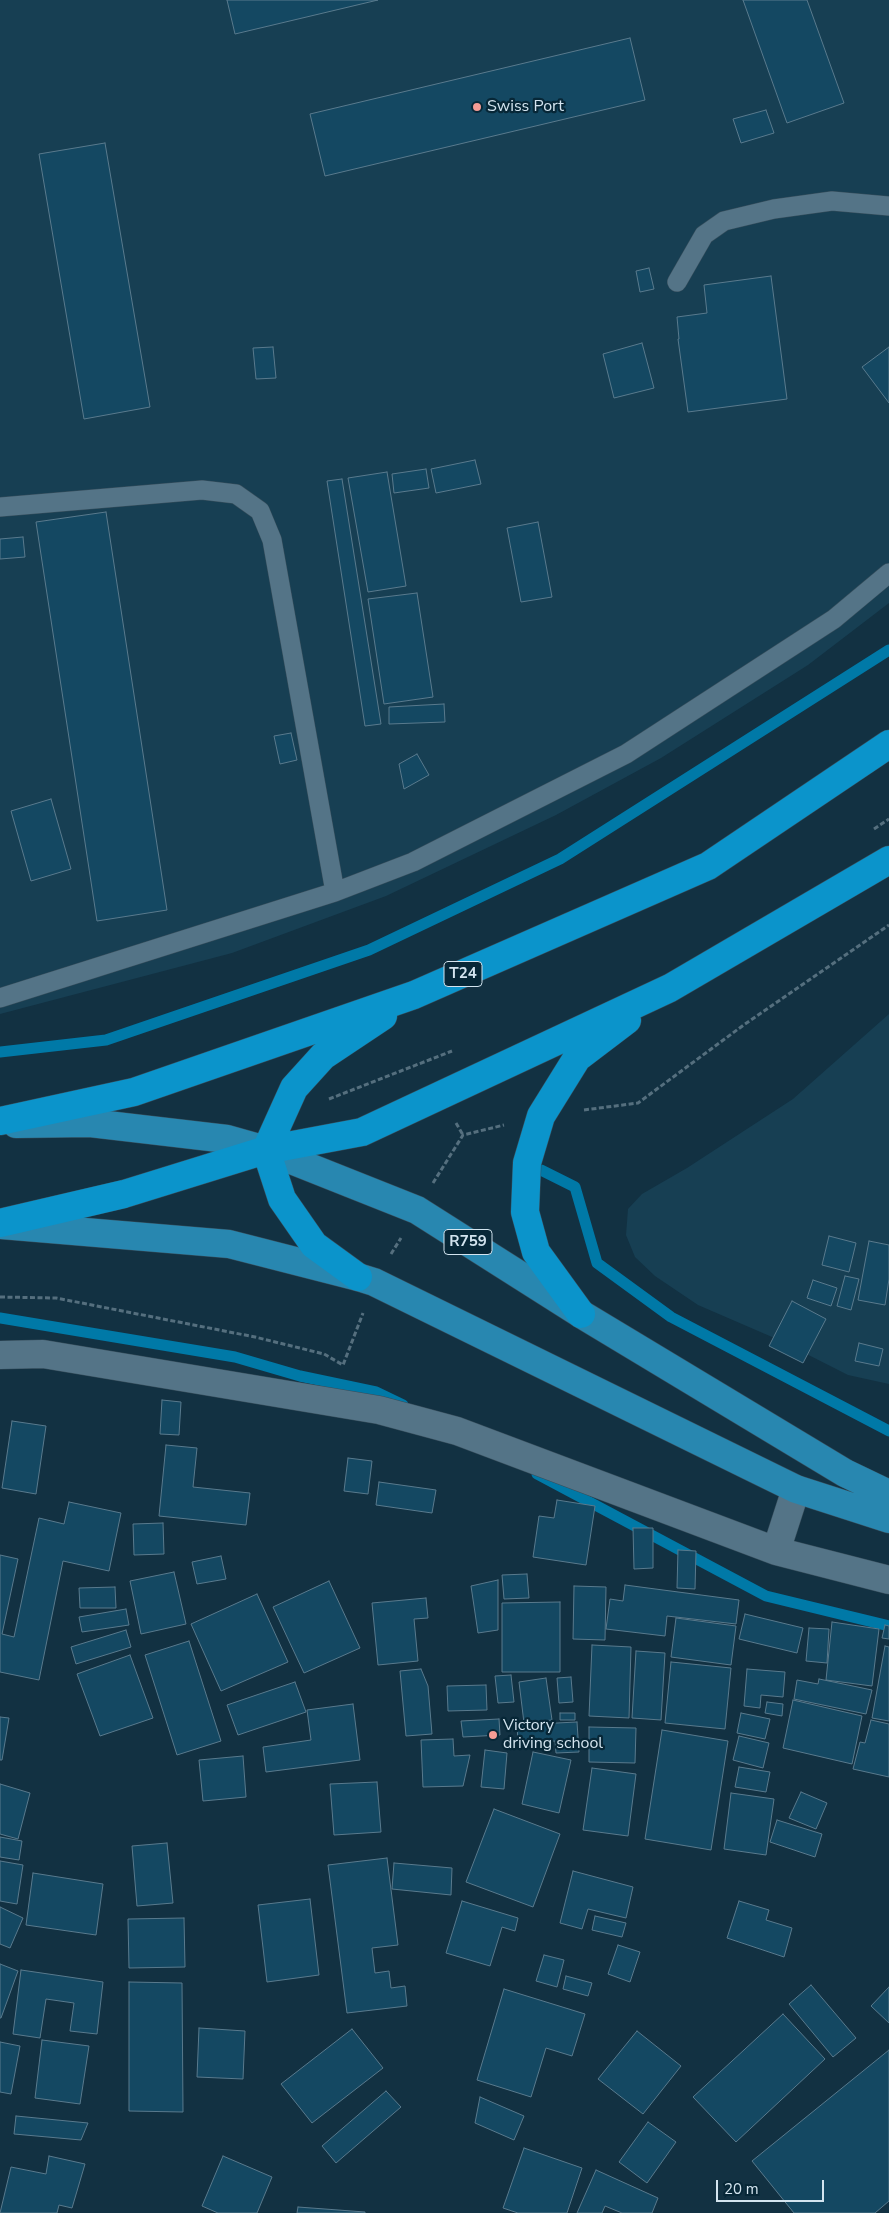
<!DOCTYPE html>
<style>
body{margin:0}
#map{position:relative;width:889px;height:2213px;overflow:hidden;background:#123142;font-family:"Nunito Sans",sans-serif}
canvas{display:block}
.scale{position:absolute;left:716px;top:2180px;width:108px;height:22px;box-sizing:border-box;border:2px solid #d3e4ef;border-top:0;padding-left:6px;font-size:15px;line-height:18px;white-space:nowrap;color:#d3e4ef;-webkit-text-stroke:4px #072737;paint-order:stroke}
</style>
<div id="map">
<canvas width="889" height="2213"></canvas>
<div class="scale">20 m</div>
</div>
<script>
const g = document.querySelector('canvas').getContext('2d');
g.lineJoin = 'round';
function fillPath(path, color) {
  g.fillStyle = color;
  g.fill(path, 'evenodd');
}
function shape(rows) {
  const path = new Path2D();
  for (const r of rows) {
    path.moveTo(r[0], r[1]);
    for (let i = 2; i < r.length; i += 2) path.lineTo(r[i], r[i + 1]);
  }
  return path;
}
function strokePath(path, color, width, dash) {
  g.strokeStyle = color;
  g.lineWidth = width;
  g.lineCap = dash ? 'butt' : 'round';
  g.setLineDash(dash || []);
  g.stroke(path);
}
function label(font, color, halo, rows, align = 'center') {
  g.font = font + ' "Nunito Sans",sans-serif';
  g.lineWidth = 4.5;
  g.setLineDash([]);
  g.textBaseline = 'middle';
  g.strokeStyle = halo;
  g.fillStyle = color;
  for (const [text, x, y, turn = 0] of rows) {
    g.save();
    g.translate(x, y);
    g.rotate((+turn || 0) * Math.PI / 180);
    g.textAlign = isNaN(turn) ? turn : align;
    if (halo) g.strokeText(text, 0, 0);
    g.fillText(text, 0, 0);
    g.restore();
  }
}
fillPath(shape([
 [0,0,889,0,889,603,808,665,661,758,556,815,386,896,232,953,0,1014],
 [889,1014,889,1384,848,1375,779,1340,698,1305,655,1276,635,1257,626,1235,628,1209,642,1194,687,1168,793,1099]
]), '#173f53');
strokePath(shape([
 [0,1052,106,1040,369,950,560,859,889,650],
 [541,1170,575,1187,597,1263,671,1317,889,1431],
 [0,1318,235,1357,300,1376,376,1392,403,1405],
 [537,1474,766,1596,889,1626]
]), '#0079a7', 11);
const building = shape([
 [227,0,378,0,235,34,227,0],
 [743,0,807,0,844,103,787,123,743,0],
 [630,38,645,100,325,176,310,114,630,38],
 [766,110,774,133,741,143,733,119,766,110],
 [105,143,150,407,84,419,39,154,105,143],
 [649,268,654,289,640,292,636,271,649,268],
 [771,276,787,399,688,412,678,339,679,339,677,317,707,313,704,285,771,276],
 [642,343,654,388,614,398,603,354,642,343],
 [273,347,276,378,256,379,253,348,273,347],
 [889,347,889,403,862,367,889,347],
 [475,460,481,484,436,493,431,469,475,460],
 [426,469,429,488,394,493,392,474,426,469],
 [387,472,406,586,368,592,348,478,387,472],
 [342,479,381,724,365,726,327,481,342,479],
 [106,512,167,910,97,921,36,522,106,512],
 [538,522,552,597,521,602,507,528,538,522],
 [23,537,25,557,0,559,0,539,23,537],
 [417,593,433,697,384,704,368,599,417,593],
 [444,704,445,722,389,724,389,707,444,704],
 [291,733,297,760,280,764,274,736,291,733],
 [417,754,429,775,404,789,399,764,417,754],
 [51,799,71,869,31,881,11,811,51,799],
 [829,1236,856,1243,849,1272,822,1265,829,1236],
 [869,1241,889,1245,889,1279,885,1305,858,1300,869,1241],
 [845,1276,859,1279,851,1310,837,1306,845,1276],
 [813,1280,837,1288,831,1306,807,1298,813,1280],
 [792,1301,826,1319,803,1363,769,1346,792,1301],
 [859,1343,883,1349,879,1366,855,1361,859,1343],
 [162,1400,181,1402,179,1435,160,1434,162,1400],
 [12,1421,46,1426,36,1494,2,1488,12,1421],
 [166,1445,197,1448,193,1487,250,1493,246,1525,159,1516,166,1445],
 [348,1458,372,1461,368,1494,344,1491,348,1458],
 [379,1482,436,1490,432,1513,376,1505,379,1482],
 [557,1500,595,1506,586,1565,533,1557,539,1516,554,1518,557,1500],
 [69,1502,121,1513,109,1571,63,1561,39,1680,0,1672,0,1555,18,1559,2,1634,14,1637,39,1518,64,1524,69,1502],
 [163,1523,164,1554,134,1555,133,1524,163,1523],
 [633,1528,653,1528,653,1568,634,1569,633,1528],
 [678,1550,696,1551,695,1589,677,1588,678,1550],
 [221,1556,226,1579,197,1584,192,1562,221,1556],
 [174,1572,186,1624,141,1634,130,1581,174,1572],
 [527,1574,529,1598,504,1599,502,1575,527,1574],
 [498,1580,498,1630,478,1633,471,1586,498,1580],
 [329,1581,360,1648,304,1673,273,1607,329,1581],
 [625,1585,739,1600,736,1624,667,1616,665,1636,606,1629,610,1599,623,1601,625,1585],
 [574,1586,606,1587,605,1640,573,1639,574,1586],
 [115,1587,116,1608,80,1608,79,1588,115,1587],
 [257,1594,288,1662,221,1691,191,1624,257,1594],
 [426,1598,428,1618,414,1619,418,1661,378,1665,372,1603,426,1598],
 [560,1602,560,1672,502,1672,502,1603,560,1602],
 [126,1609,129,1625,82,1632,79,1617,126,1609],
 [745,1614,803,1628,797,1653,739,1639,745,1614],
 [676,1618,736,1626,731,1665,671,1657,676,1618],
 [832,1622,879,1629,872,1686,826,1680,832,1622],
 [885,1625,889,1626,889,1639,882,1638,885,1625],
 [809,1628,829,1629,827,1663,806,1661,809,1628],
 [126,1630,131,1647,76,1664,71,1647,126,1630],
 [189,1641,221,1741,177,1755,145,1655,189,1641],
 [592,1645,631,1647,629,1718,589,1716,592,1645],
 [885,1646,889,1647,889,1721,872,1718,885,1646],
 [636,1651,665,1653,661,1720,632,1718,636,1651],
 [130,1655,153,1718,100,1736,77,1674,130,1655],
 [671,1662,731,1668,725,1729,665,1723,671,1662],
 [421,1669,428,1686,432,1734,406,1736,400,1671,421,1669],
 [747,1669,785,1672,783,1697,761,1695,760,1708,744,1706,747,1669],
 [511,1675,514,1702,498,1703,495,1676,511,1675],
 [571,1677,573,1702,559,1703,557,1678,571,1677],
 [546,1678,552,1720,524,1723,519,1682,546,1678],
 [819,1679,872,1690,866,1714,794,1699,797,1680,818,1684,819,1679],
 [295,1682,306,1712,238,1735,227,1705,295,1682],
 [486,1685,487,1710,448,1711,447,1686,486,1685],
 [793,1700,862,1716,852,1764,783,1748,793,1700],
 [767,1702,783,1704,782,1716,765,1713,767,1702],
 [353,1704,360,1760,266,1772,263,1747,311,1740,307,1710,353,1704],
 [560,1713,575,1713,575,1720,560,1720,560,1713],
 [741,1713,770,1719,765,1739,737,1733,741,1713],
 [0,1717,9,1718,2,1760,0,1760,0,1717],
 [499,1719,500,1735,463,1737,461,1721,499,1719],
 [871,1720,889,1724,889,1777,853,1769,860,1742,865,1743,871,1720],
 [577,1722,579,1752,556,1753,555,1741,518,1742,517,1725,577,1722],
 [589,1727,636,1728,635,1763,589,1762,589,1727],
 [662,1730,728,1741,711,1850,645,1839,662,1730],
 [739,1736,769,1743,763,1768,733,1760,739,1736],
 [453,1739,454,1756,470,1755,463,1786,423,1787,421,1740,453,1739],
 [485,1750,507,1753,504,1789,481,1787,485,1750],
 [533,1752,571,1760,559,1813,522,1804,533,1752],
 [243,1756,246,1797,203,1801,199,1760,243,1756],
 [739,1767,770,1772,766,1792,735,1787,739,1767],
 [592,1768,636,1774,628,1836,583,1830,592,1768],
 [377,1782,381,1832,334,1835,330,1784,377,1782],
 [0,1784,30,1793,18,1839,0,1834,0,1784],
 [801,1792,827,1803,816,1829,789,1818,801,1792],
 [731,1793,774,1799,766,1855,724,1849,731,1793],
 [494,1809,560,1834,533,1907,466,1882,494,1809],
 [777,1820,822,1834,815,1857,770,1842,777,1820],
 [0,1837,22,1841,19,1860,0,1857,0,1837],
 [167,1843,173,1903,137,1906,132,1846,167,1843],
 [387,1858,398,1945,372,1948,375,1973,389,1971,391,1988,405,1986,407,2006,347,2013,328,1865,387,1858],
 [0,1861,23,1865,17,1904,0,1901,0,1861],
 [394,1863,452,1868,451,1895,392,1889,394,1863],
 [573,1871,633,1887,626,1918,588,1909,582,1929,560,1923,573,1871],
 [33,1873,103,1884,96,1935,26,1925,33,1873],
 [310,1899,319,1975,267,1982,258,1905,310,1899],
 [462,1901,518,1918,515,1931,502,1927,490,1966,446,1953,462,1901],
 [739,1901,769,1910,766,1920,792,1928,784,1957,727,1938,739,1901],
 [0,1907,23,1918,10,1948,0,1944,0,1907],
 [595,1916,626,1923,622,1937,592,1930,595,1916],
 [184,1918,185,1967,129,1968,128,1919,184,1918],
 [618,1945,640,1952,630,1982,608,1974,618,1945],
 [544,1955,564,1960,557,1987,536,1981,544,1955],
 [0,1964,18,1971,1,2018,0,2018,0,1964],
 [21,1970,103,1982,97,2034,70,2031,74,2003,46,1999,40,2038,13,2034,21,1970],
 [566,1976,592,1983,588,1996,563,1989,566,1976],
 [129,1982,182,1983,183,2112,129,2111,129,1982],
 [811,1985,856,2038,833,2057,789,2004,811,1985],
 [889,1987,889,2023,871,2006,889,1987],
 [504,1989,585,2014,572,2056,546,2048,531,2097,477,2080,504,1989],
 [783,2014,825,2059,736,2142,693,2097,783,2014],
 [199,2028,245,2031,243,2079,197,2077,199,2028],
 [352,2029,383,2068,312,2123,281,2084,352,2029],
 [637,2031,681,2066,643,2114,598,2079,637,2031],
 [42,2040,89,2046,80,2104,35,2098,42,2040],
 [0,2042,20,2046,11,2094,0,2092,0,2042],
 [889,2050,889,2201,875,2213,794,2213,752,2161,889,2050],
 [386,2091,401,2107,336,2163,322,2146,386,2091],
 [480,2097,524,2116,514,2140,475,2123,480,2097],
 [16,2116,88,2123,81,2140,14,2134,16,2116],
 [648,2122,676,2142,647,2183,619,2162,648,2122],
 [524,2148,582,2168,567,2213,518,2213,503,2208,524,2148],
 [49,2156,85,2164,72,2208,59,2205,57,2213,0,2213,11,2167,46,2174,49,2156],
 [223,2156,272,2177,257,2213,218,2213,202,2206,223,2156],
 [596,2170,658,2198,652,2213,622,2213,605,2206,602,2213,577,2213,596,2170],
 [298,2207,365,2212,365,2213,297,2213,298,2207]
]);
fillPath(building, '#144862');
strokePath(building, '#597a8d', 1);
const lane = shape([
 [677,282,704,235,724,221,774,209,832,201,889,206],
 [0,507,202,490,236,494,260,511,272,540,335,892],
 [0,998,335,892,413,862,626,754,834,619,889,573]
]);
const street = shape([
 [0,1355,43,1354,379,1410,457,1431,776,1551,889,1580],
 [776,1551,796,1489]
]);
const primary = shape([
 [16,1124,90,1123,227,1139,266,1150,417,1210,581,1314,845,1473,889,1494],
 [1,1225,229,1244,358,1277,374,1282,796,1489,889,1519]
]);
const highway = shape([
 [0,1121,134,1092,414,995,708,866,889,744],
 [0,1223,124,1194,266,1150,362,1132,670,988,889,860],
 [358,1277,314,1245,282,1199,266,1150,294,1088,323,1056,383,1016],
 [581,1314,536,1252,525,1212,527,1163,541,1116,577,1058,627,1020]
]);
strokePath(lane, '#374e5c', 20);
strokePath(street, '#374e5c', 29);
strokePath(primary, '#374e5c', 29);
strokePath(highway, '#374e5c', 29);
strokePath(shape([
 [874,829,889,819],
 [329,1099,452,1051],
 [584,1110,638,1103,745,1024,889,925],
 [456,1123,463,1135],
 [433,1183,463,1135,504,1125],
 [391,1254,401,1238],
 [0,1297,56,1298,255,1337,324,1354,343,1365,363,1313]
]), '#556f7e', 3, [5, 2.5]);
strokePath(lane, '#547487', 19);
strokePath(street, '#547487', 28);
strokePath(primary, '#2887b0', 28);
strokePath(highway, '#0b94cb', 28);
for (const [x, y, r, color] of [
 [477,107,5,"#f59c95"],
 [493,1735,5,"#f59c95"]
]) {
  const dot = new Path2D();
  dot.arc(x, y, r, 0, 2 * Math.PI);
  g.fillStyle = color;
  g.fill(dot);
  strokePath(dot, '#072737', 2);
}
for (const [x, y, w] of [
 [463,974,38],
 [468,1242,48]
]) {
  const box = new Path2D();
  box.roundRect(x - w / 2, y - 12.5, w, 25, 4);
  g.fillStyle = '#072737';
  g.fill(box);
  strokePath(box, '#d3e4ef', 1);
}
label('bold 15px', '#d3e4ef', null, [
 ["T24",463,974],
 ["R759",468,1242]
]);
label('16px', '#d3e4ef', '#072737', [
 ["Swiss Port",487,107],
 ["Victory",503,1726],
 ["driving school",503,1744]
], 'left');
</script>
